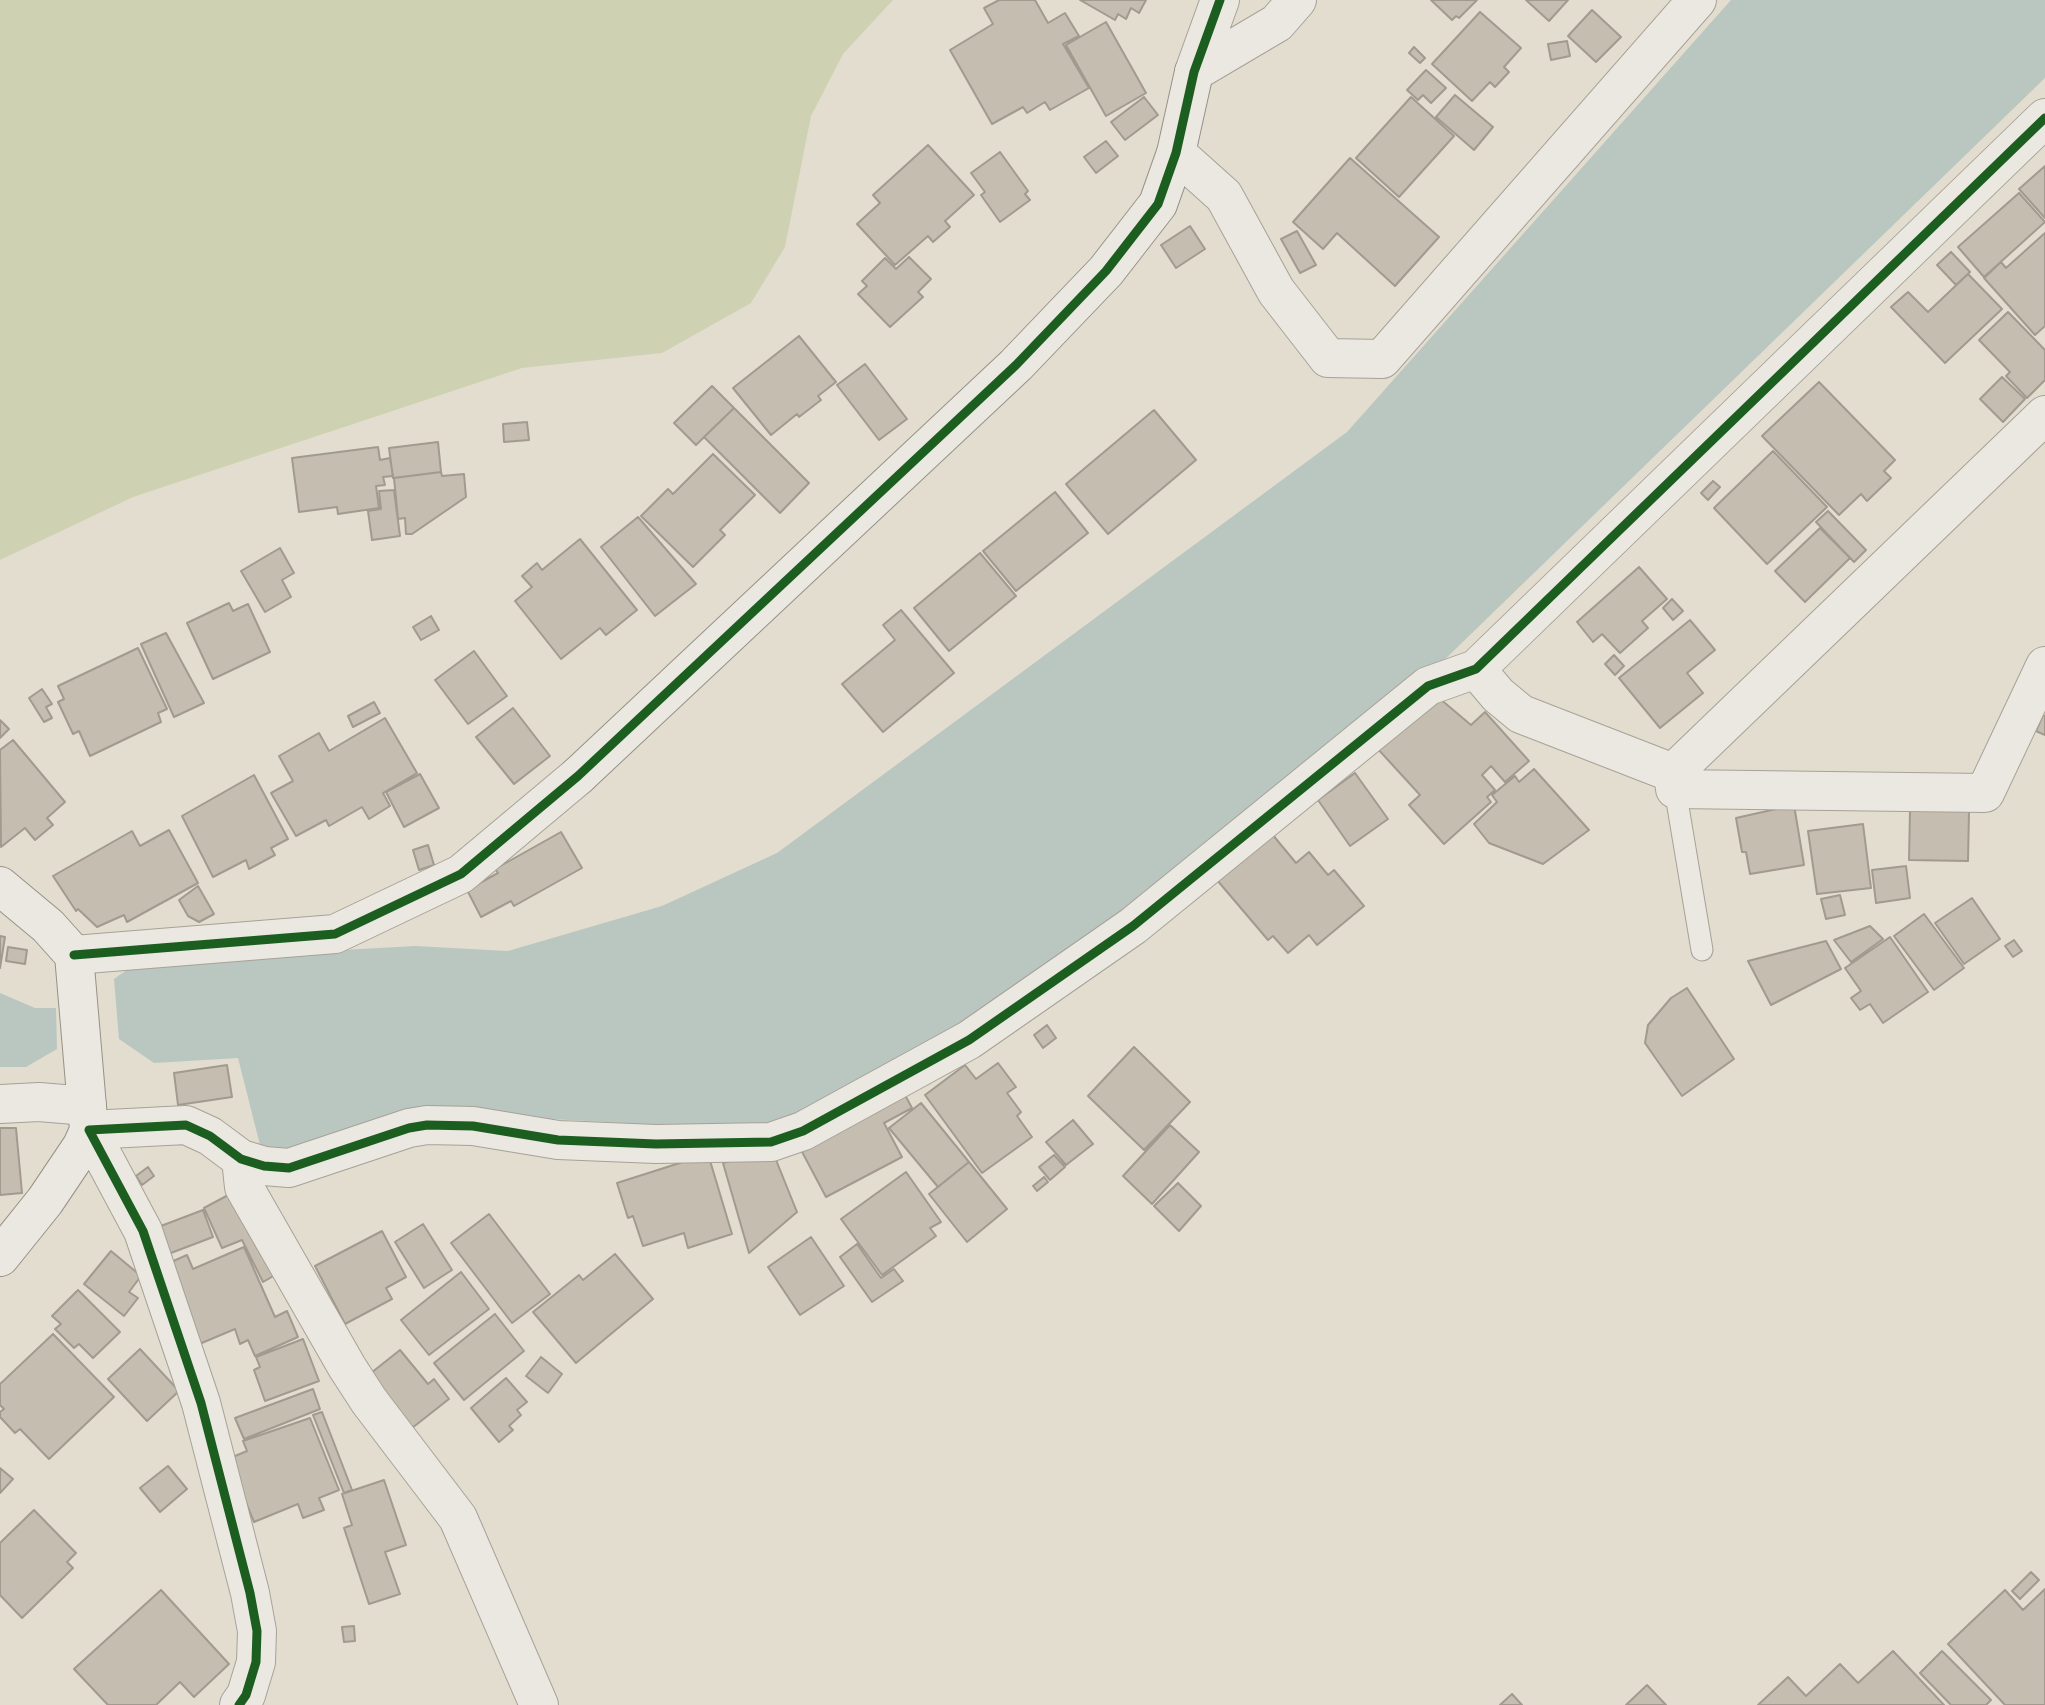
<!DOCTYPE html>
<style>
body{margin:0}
canvas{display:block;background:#e2ddcf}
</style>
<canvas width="2045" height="1705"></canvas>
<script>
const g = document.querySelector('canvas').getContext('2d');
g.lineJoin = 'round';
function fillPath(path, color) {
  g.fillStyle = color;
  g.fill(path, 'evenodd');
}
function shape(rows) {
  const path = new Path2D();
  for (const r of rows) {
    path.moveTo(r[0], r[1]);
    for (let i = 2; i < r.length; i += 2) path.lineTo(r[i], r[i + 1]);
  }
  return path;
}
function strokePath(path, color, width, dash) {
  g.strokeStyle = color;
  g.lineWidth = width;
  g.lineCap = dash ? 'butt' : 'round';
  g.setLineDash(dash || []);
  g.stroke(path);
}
fillPath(shape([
 [0,0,893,0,843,54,811,116,785,247,751,303,662,353,522,368,133,497,0,560]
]), '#cfd1b3');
fillPath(shape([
 [1731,0,2045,0,2045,78,1439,665,1091,938,945,1040,772,1131,403,1111,293,1153,260,1145,238,1058,154,1063,119,1039,114,979,140,961,415,946,508,951,662,906,777,853,1347,432],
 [0,993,35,1008,56,1008,57,1049,26,1067,0,1067]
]), '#b9c7c0');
const building = shape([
 [999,0,1035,0,1048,23,1065,13,1079,36,1063,44,1089,88,1050,110,1045,102,1027,113,1023,107,992,124,950,50,993,24,984,8,999,0],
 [1080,0,1146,0,1139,13,1131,8,1126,19,1118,14,1115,20,1080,0],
 [1431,0,1477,0,1459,18,1456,16,1452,20,1431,0],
 [1526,0,1568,0,1549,21,1526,0],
 [1592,10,1621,37,1596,62,1568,36,1592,10],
 [1480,12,1521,48,1504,67,1509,72,1495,87,1490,82,1472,101,1432,64,1480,12],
 [1106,22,1146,93,1106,116,1066,45,1106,22],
 [1567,41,1570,56,1551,60,1548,44,1567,41],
 [1414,47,1425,58,1420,63,1409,53,1414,47],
 [1426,70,1446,88,1431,103,1423,95,1418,100,1407,90,1426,70],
 [1455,95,1493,127,1474,150,1436,117,1455,95],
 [1144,97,1158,115,1125,140,1111,122,1144,97],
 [1411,97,1454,136,1399,197,1356,158,1411,97],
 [1106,141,1118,156,1096,173,1084,157,1106,141],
 [928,145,974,195,945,221,950,227,933,242,928,236,895,265,857,224,880,203,873,195,928,145],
 [1000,152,1028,191,1025,194,1030,200,1000,222,981,195,985,192,971,173,1000,152],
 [1350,158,1439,237,1395,286,1337,233,1323,249,1293,222,1350,158],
 [2045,166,2045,218,2019,189,2045,166],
 [2019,193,2045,222,1984,277,1958,247,2019,193],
 [1190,226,1205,249,1176,268,1161,245,1190,226],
 [1297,231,1316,265,1300,273,1281,239,1297,231],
 [2045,233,2045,326,2035,335,1984,278,2001,262,2006,268,2045,233],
 [1951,252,1970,272,1956,285,1937,265,1951,252],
 [909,257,931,279,918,292,923,297,890,327,858,294,867,286,862,281,885,258,896,269,909,257],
 [1968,274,2002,309,1945,363,1891,307,1908,292,1928,312,1968,274],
 [2008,312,2045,350,2045,380,2027,398,2006,376,2010,372,1979,340,2008,312],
 [799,336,836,382,818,396,821,400,799,417,797,414,771,435,733,388,799,336],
 [865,364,907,419,879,440,837,385,865,364],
 [2002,377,2025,399,2003,422,1980,399,2002,377],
 [1819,382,1895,460,1884,471,1891,478,1867,501,1861,494,1839,515,1762,436,1819,382],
 [712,386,734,408,696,445,674,423,712,386],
 [734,408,809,483,780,513,704,437,734,408],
 [1154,410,1196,460,1108,534,1066,484,1154,410],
 [527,422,529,440,504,442,503,424,527,422],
 [438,442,441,472,393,478,389,448,438,442],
 [378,447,380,460,390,458,393,476,383,477,385,485,376,486,379,508,338,514,337,507,299,512,292,458,378,447],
 [1773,451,1827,507,1767,564,1714,508,1773,451],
 [713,454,755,495,720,530,725,535,693,567,641,516,668,489,673,494,713,454],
 [441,472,442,476,464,474,466,497,412,534,406,534,405,518,398,519,394,478,441,472],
 [1713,481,1720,487,1708,500,1701,493,1713,481],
 [394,490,400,536,372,540,368,511,381,509,379,491,394,490],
 [1055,492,1088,533,1016,591,983,551,1055,492],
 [1828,511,1866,550,1854,562,1816,522,1828,511],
 [638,517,696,584,655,616,601,547,638,517],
 [1820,528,1850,558,1805,602,1775,571,1820,528],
 [580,539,637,610,606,635,600,628,561,659,515,601,532,587,522,576,537,563,542,570,580,539],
 [280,548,294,573,282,580,291,597,265,612,241,571,280,548],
 [980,553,1016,596,949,651,914,608,980,553],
 [1639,567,1667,599,1642,621,1648,628,1620,653,1602,634,1593,642,1577,622,1639,567],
 [1672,599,1683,611,1673,620,1663,608,1672,599],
 [229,603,233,611,248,604,270,652,213,679,187,623,229,603],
 [901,610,954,673,883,732,842,684,895,640,883,625,901,610],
 [431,616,439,630,421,640,413,627,431,616],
 [1690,620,1715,650,1687,673,1703,693,1660,728,1619,678,1690,620],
 [166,633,204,703,174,717,141,644,166,633],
 [138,648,167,709,158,713,161,722,90,756,79,731,73,734,58,702,64,699,58,686,138,648],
 [474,651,507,696,468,724,435,680,474,651],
 [1614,655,1624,666,1615,675,1605,664,1614,655],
 [42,689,52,704,46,707,52,718,44,722,29,698,42,689],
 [1439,698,1471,725,1485,712,1529,761,1505,782,1491,766,1482,775,1495,790,1487,797,1491,802,1444,844,1409,805,1420,795,1377,748,1439,698],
 [374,702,380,713,353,727,348,716,374,702],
 [513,708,550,756,514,784,476,737,513,708],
 [2043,715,2045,716,2045,735,2036,731,2043,715],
 [385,718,417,773,383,793,390,806,369,819,362,807,329,826,326,820,296,836,271,793,293,781,279,756,319,733,329,751,385,718],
 [0,720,9,729,0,738,0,720],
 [13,740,65,802,47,818,53,825,35,840,25,828,1,847,0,750,13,740],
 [1534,769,1589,830,1543,864,1489,843,1474,824,1497,802,1492,795,1515,776,1519,782,1534,769],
 [1355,773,1388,819,1350,846,1318,800,1355,773],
 [420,774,439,808,404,827,386,792,420,774],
 [254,775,288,839,271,848,275,855,249,869,246,860,213,877,182,816,254,775],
 [1794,805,1804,865,1750,874,1746,852,1742,852,1736,818,1794,805],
 [1910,810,1969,811,1968,861,1909,860,1910,810],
 [1863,824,1871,888,1817,894,1808,831,1863,824],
 [169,830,198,883,127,922,124,915,97,927,78,909,76,911,53,876,132,831,140,846,169,830],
 [561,832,582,868,514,906,511,901,481,917,467,890,498,873,495,869,561,832],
 [1272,834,1296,863,1309,852,1328,875,1334,870,1364,906,1317,945,1309,935,1288,953,1273,936,1268,940,1217,880,1272,834],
 [428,845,434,865,419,870,413,850,428,845],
 [1906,866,1910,898,1876,903,1872,870,1906,866],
 [198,886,214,914,199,922,188,916,179,900,198,886],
 [1840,895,1845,915,1826,919,1821,899,1840,895],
 [1972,898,2000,939,1964,964,1935,923,1972,898],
 [1924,914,1964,968,1934,990,1894,936,1924,914],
 [1870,926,1883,939,1851,962,1834,940,1870,926],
 [0,936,5,937,0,968,0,936],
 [1890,937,1928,992,1883,1023,1870,1004,1860,1010,1851,998,1861,991,1845,968,1890,937],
 [2014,940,2022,951,2013,957,2005,946,2014,940],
 [1826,941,1841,969,1771,1005,1748,961,1826,941],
 [8,947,27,950,25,964,6,961,8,947],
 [1687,988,1734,1059,1682,1096,1645,1043,1648,1025,1671,998,1687,988],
 [1047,1025,1056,1038,1043,1048,1034,1035,1047,1025],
 [1134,1047,1190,1102,1144,1150,1088,1096,1134,1047],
 [998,1063,1016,1087,1007,1093,1021,1112,1017,1116,1032,1137,982,1173,925,1095,965,1065,976,1079,998,1063],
 [227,1065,232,1097,178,1105,174,1073,227,1065],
 [904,1093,912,1108,884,1123,902,1157,826,1197,800,1148,904,1093],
 [921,1103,969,1162,938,1187,889,1128,921,1103],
 [1073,1120,1093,1144,1066,1165,1046,1142,1073,1120],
 [1170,1125,1199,1152,1152,1204,1123,1176,1170,1125],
 [0,1128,16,1128,22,1193,0,1195,0,1128],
 [772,1150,797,1212,749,1253,723,1163,772,1150],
 [708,1154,732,1234,688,1248,684,1233,643,1246,633,1216,628,1218,617,1183,708,1154],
 [1054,1155,1065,1167,1050,1180,1039,1167,1054,1155],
 [969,1162,1007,1209,967,1242,929,1194,969,1162],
 [148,1167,154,1176,142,1185,136,1176,148,1167],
 [906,1172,941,1222,930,1228,936,1236,882,1275,841,1219,906,1172],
 [1044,1177,1048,1182,1037,1191,1033,1186,1044,1177],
 [1178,1183,1201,1206,1179,1231,1154,1206,1178,1183],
 [232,1193,277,1274,263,1282,242,1240,222,1248,204,1208,232,1193],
 [203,1210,213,1237,163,1256,153,1229,203,1210],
 [489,1214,550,1294,512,1323,451,1243,489,1214],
 [423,1224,452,1270,424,1288,395,1242,423,1224],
 [382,1231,406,1277,386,1288,392,1299,345,1324,315,1266,382,1231],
 [811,1237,844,1286,800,1315,768,1267,811,1237],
 [857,1244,881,1278,894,1269,903,1281,872,1302,840,1257,857,1244],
 [244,1247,275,1317,287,1311,298,1337,255,1356,248,1340,240,1344,235,1329,197,1345,162,1266,187,1255,193,1269,244,1247],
 [111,1251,141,1276,129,1292,138,1298,124,1316,84,1284,111,1251],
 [615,1254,653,1299,576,1363,533,1312,579,1275,583,1280,615,1254],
 [461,1272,489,1309,429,1355,401,1320,461,1272],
 [78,1290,120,1332,93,1358,79,1344,74,1348,55,1329,61,1324,52,1316,78,1290],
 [495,1314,524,1351,464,1400,434,1363,495,1314],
 [53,1334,114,1397,49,1459,20,1429,15,1433,0,1417,0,1412,4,1409,0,1405,0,1384,53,1334],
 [303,1339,319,1381,265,1401,254,1370,260,1367,256,1357,303,1339],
 [140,1349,179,1391,147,1421,108,1379,140,1349],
 [400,1350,428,1384,434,1379,449,1399,407,1432,371,1373,400,1350],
 [541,1357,562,1374,548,1393,526,1376,541,1357],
 [506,1378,527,1402,517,1410,521,1415,509,1426,513,1430,499,1442,471,1408,506,1378],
 [313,1389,320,1409,244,1439,235,1418,313,1389],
 [322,1412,352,1490,344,1493,313,1415,322,1412],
 [310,1418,339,1490,319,1498,324,1510,303,1518,298,1504,254,1522,228,1459,247,1451,243,1441,310,1418],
 [168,1466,187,1489,160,1512,140,1488,168,1466],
 [0,1468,13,1479,0,1493,0,1468],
 [384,1480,406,1545,385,1552,400,1594,369,1604,344,1528,352,1525,342,1494,384,1480],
 [34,1510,76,1553,67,1562,73,1568,22,1618,0,1595,0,1543,34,1510],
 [2031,1572,2039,1580,2020,1599,2012,1591,2031,1572],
 [2045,1589,2045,1705,2005,1705,1948,1644,2005,1590,2023,1610,2045,1589],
 [161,1590,229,1664,194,1697,180,1682,156,1705,108,1705,74,1669,161,1590],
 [354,1626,355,1641,344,1642,342,1627,354,1626],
 [1893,1651,1944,1705,1758,1705,1788,1677,1806,1696,1840,1664,1858,1683,1893,1651],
 [1942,1651,1991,1700,1986,1705,1951,1705,1920,1673,1942,1651],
 [1647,1685,1666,1705,1626,1705,1647,1685],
 [1512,1694,1522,1705,1500,1705,1512,1694]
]);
fillPath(building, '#c5bdb0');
strokePath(building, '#a29a8f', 2);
const lane = shape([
 [1675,789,1702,950]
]);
const street = shape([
 [1194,72,1277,23,1297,0],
 [1194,72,1220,0],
 [1176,153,1224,196,1276,291,1328,358,1382,359,1697,0],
 [1476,669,1498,695,1521,714,1673,773,2045,415],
 [1673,773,1675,789,1985,793,2045,666],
 [74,955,335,934,461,874,578,776],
 [0,1104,39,1102,87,1106],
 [241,1159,244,1187,347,1367,369,1401,458,1518,539,1705],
 [239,1705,246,1695,256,1662,257,1631,250,1593,201,1403,143,1231,89,1130,186,1125,210,1136,241,1159,264,1166,289,1168,409,1128,427,1125,473,1126,558,1140,656,1144,771,1142,803,1131,969,1040,1133,926,1428,686,1476,669,2045,118]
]);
const secondary = shape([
 [578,776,1016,365,1106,271,1158,204,1176,153,1194,72],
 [0,886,48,926,74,955,89,1130,82,1146,45,1201,0,1257]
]);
strokePath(lane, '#a7a298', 23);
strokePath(street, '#a7a298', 40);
strokePath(secondary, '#979288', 40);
strokePath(lane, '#eae8e0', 21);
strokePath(street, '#eae8e0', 38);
strokePath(secondary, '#eae8e0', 38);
strokePath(shape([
 [74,955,335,934,461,874,578,776,1016,365,1106,271,1158,204,1176,153,1194,72,1220,0],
 [239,1705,246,1695,256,1662,257,1631,250,1593,201,1403,143,1231,89,1130,186,1125,210,1136,241,1159,264,1166,289,1168,409,1128,427,1125,473,1126,558,1140,656,1144,771,1142,803,1131,969,1040,1133,926,1428,686,1476,669,2045,118]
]), '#1b5e20', 9);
</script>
